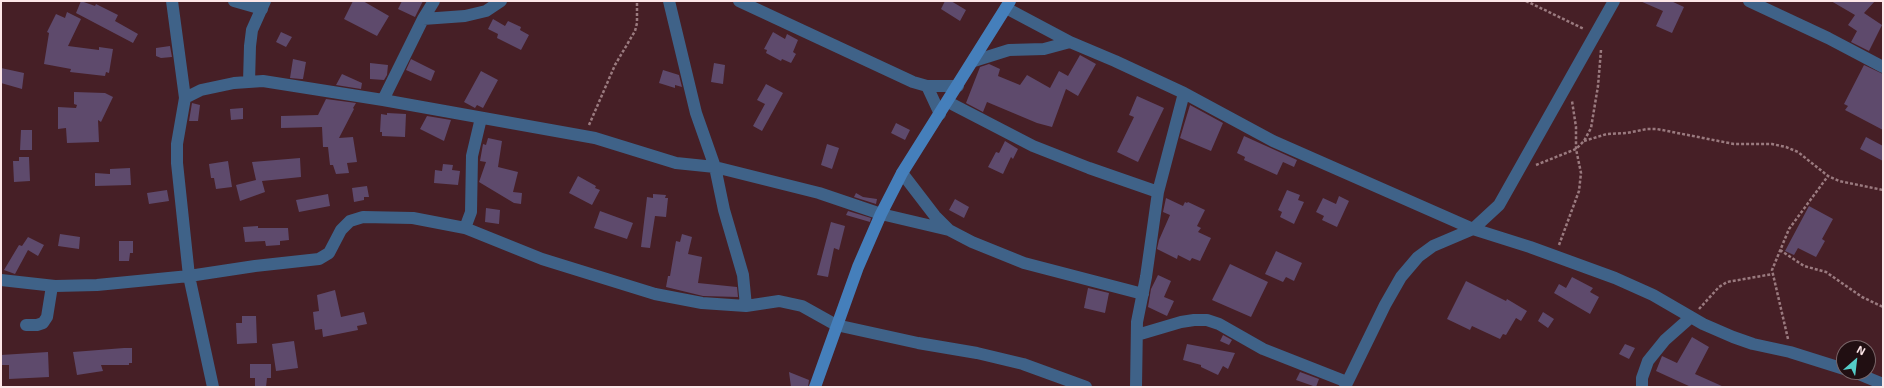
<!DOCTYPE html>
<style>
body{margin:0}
#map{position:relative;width:1884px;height:388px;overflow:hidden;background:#461f26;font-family:"Exo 2",sans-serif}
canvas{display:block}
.frame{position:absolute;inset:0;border:2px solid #fce6e8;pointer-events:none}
.north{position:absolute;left:1836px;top:340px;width:40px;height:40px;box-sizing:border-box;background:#210f12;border:1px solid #796568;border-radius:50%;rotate:28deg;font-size:11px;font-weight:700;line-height:16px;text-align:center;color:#fce6e8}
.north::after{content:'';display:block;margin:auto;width:14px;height:18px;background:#54cdc8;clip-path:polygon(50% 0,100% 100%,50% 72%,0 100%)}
</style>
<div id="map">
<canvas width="1884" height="388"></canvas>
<div class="frame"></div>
<div class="north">N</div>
</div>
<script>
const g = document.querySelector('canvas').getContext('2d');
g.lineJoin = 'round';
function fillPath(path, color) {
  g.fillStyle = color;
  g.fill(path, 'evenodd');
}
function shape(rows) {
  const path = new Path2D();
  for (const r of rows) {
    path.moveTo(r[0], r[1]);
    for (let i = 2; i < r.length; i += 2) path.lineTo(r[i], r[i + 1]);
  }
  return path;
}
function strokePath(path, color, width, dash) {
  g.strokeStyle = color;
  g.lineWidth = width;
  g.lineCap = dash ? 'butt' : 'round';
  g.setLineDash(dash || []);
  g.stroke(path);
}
fillPath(shape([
 [81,1,95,6,96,4,118,15,115,21,138,34,133,43,76,13],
 [353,1,363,1,389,16,377,36,344,19],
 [402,1,423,1,415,17,398,9],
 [945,1,951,1,966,10,960,21,941,9],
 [1640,1,1671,1,1684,7,1672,33,1656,26,1663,11],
 [1831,1,1875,1,1864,13,1882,25,1869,51,1851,42,1857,31,1848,25,1855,15],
 [67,12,81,19,68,46,99,50,99,47,113,49,109,73,106,72,105,76,70,72,71,69,44,64,49,33,47,32,56,14,65,18],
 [493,19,505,26,508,21,521,27,520,30,529,35,521,50,497,38,498,34,488,29],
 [281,32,292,37,286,47,276,42],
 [773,32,785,39,787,34,798,40,793,52,796,54,791,63,782,59,781,61,766,53,767,50,764,49],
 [170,46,172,57,161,58,156,56,156,48],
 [1080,55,1096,64,1078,96,1066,89,1052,127,1037,123,987,102,983,112,966,103,980,67,989,64,1000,69,998,76,1020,85,1027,75,1050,88,1059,71,1068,76],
 [293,59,306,62,303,79,301,79,290,78],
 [411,59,435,71,431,81,406,70],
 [370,63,388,65,387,75,384,80,370,79],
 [714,63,725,65,723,84,711,82],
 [1864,65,1883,74,1883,130,1845,110,1848,106,1844,104],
 [1,68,24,73,22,89,1,83],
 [663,70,679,75,682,87,675,85,675,88,659,83],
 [481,71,498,80,483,108,477,105,475,108,464,102],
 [342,74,362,83,361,89,336,85],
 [766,84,783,93,762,131,753,126,765,104,757,100],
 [74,92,105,93,113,97,101,122,98,120,99,142,67,143,66,128,58,129,58,107,76,108,77,105,74,104],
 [1137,96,1164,108,1138,162,1117,152,1134,117,1129,115],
 [326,99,356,103,353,108,354,109,339,138,353,137,357,162,347,163,349,173,336,174,333,165,330,165,328,147,323,147,322,127,281,128,281,116,318,115],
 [192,103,200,105,198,121,189,121],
 [1190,105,1223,123,1211,151,1180,138],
 [243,108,243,119,231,120,230,109],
 [387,113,406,114,405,137,382,136,382,132,380,132,381,114,387,115],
 [427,116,451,120,444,141,420,129],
 [896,123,910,130,905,140,891,133],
 [21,130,32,130,32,150,20,150],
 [1244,136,1297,160,1294,167,1283,162,1277,175,1244,160,1245,157,1237,153],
 [1866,137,1883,146,1883,161,1860,149],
 [488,138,502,141,498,167,518,172,513,192,522,193,521,204,514,203,479,182,486,162,480,161,483,144,486,145],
 [1005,141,1018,149,1013,159,1011,157,1003,174,988,167,996,152,999,153],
 [827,144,839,148,832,169,821,165],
 [19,157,29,157,30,181,14,182,13,161,19,161],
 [300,158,301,177,262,181,265,192,240,201,236,185,256,180,252,162],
 [228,161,232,187,216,189,214,178,211,178,209,164],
 [443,164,453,165,452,170,460,171,458,185,434,183,435,170,442,171],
 [130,168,131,185,95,186,95,173,110,174,110,169],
 [578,176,596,186,595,188,600,190,592,205,569,193],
 [367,186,369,197,364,197,364,200,354,202,352,188],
 [167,190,169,201,149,204,147,193],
 [1287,190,1300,195,1298,200,1304,202,1294,224,1280,217,1282,212,1278,210],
 [856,193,863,197,877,199,876,204,854,197],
 [328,194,330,206,299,212,296,200],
 [653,194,666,195,665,198,668,198,666,217,655,216,650,248,641,247,647,197,653,198],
 [1339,196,1349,201,1337,227,1322,220,1324,216,1316,212,1323,198,1336,204],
 [1166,198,1183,206,1185,202,1187,203,1188,202,1205,210,1197,226,1201,228,1198,232,1211,238,1200,261,1192,258,1190,261,1178,255,1177,259,1157,249,1159,240,1170,215,1163,212],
 [955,199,969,207,964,218,949,210],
 [1809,206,1833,219,1822,239,1825,241,1816,257,1798,248,1794,255,1785,251],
 [486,208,500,210,499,224,485,222],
 [600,211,633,223,627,239,594,228],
 [848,211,871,218,870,222,846,215],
 [831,222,845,226,839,250,834,248,828,277,817,275],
 [258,226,258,228,288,228,289,240,280,241,280,245,266,246,265,241,245,242,243,227],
 [60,234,80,237,79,249,58,246],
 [682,234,692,237,688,254,702,257,698,283,737,287,738,297,703,296,666,287,668,276,670,276,676,241,680,242],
 [28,237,44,245,38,256,28,250,15,274,4,270,19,245,22,246],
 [119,241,133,241,133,253,130,253,129,261,119,261],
 [1276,251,1302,263,1294,281,1286,277,1283,282,1265,274],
 [1230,264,1268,282,1251,317,1212,300],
 [1158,275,1171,281,1164,297,1174,301,1167,316,1148,307,1151,289],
 [1572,277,1593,288,1590,292,1599,297,1590,314,1554,293,1559,284,1566,288],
 [1466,281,1506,301,1507,299,1527,311,1521,321,1516,318,1506,335,1503,334,1500,339,1472,326,1470,330,1447,319],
 [1088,288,1109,293,1105,313,1084,308],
 [335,290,341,317,364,312,367,324,357,326,358,330,323,337,322,329,315,330,313,312,319,311,317,295],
 [1543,312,1554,319,1548,328,1538,321],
 [242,316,256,316,257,343,237,344,236,323,242,323],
 [1223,335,1232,340,1229,345,1220,341],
 [1692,337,1709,347,1695,374,1724,387,1691,387,1656,371,1662,356,1677,363],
 [294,341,298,368,276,371,272,344],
 [1187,344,1235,353,1228,369,1223,366,1218,375,1201,367,1201,365,1183,360],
 [1625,344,1635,348,1629,359,1619,354],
 [124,348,132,348,132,363,129,363,129,365,101,365,103,371,77,375,73,352],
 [48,352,49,377,9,379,9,365,1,365,1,355],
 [250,364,271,364,271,378,267,378,266,387,255,387,255,378,250,378],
 [789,372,809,380,808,387,791,387],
 [1300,372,1319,379,1316,387,1296,380]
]), '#5e4a6c');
strokePath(shape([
 [1526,1,1584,29],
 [589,125,615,65,635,31,637,23,637,1],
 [1584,141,1607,134,1627,133,1647,129,1657,129,1734,144,1772,144,1786,147,1798,152,1828,176,1839,181,1883,190],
 [1536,165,1576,149,1584,141,1591,128,1598,86,1601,50],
 [1559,245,1579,191,1581,173,1576,149,1576,127,1572,101],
 [1780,250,1804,266,1826,272,1862,297,1883,307],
 [1699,309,1719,287,1727,282,1773,274],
 [1788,339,1772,270,1789,229,1828,176]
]), '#9a7a7f', 2.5, [3, 2]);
strokePath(shape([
 [172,1,185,98,177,144,177,163,189,276,213,387],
 [234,1,262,9],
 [669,1,696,113,715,167,724,210,743,275,746,306],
 [739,1,913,82,927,86,958,86],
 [1749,1,1828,38,1883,67],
 [1006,8,1070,42,1115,61,1184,93,1273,141,1473,229,1530,247,1615,278,1653,295,1703,324,1733,337,1753,344,1790,352,1844,369],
 [423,19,465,16,486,11,501,1],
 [974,61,1009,50,1044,49,1070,42],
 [249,82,250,46,252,30,265,1],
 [927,86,940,114],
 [185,98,201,90,234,83,263,81,383,100,595,138,676,163,715,167,819,193,881,214,949,230],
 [383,100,423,19,434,1],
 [948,102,1033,146,1089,168,1158,192],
 [902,173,935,216,949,230,972,242,1024,263,1143,294],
 [465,228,471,212,472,156,481,118],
 [1,280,55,286,97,285,189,276,255,266,319,259,329,253,341,230,350,221,363,217,413,218,465,228,542,259,655,294,702,303,746,306,779,301,802,306,836,325,918,343,977,353,1023,364,1086,387],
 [26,325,37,325,43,323,47,317,52,286],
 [1137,335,1181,322,1194,320,1207,320,1219,324,1263,349,1347,382],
 [1854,372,1883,384],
 [1136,387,1137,322,1146,277,1158,192,1184,93],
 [1345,387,1385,305,1401,277,1418,257,1433,246,1473,229,1499,205,1614,1],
 [1642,387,1642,378,1648,361,1665,340,1691,317]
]), '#3f6288', 12);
strokePath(shape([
 [815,387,858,267,881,214,902,173,1010,1]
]), '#457fbb', 12);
</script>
